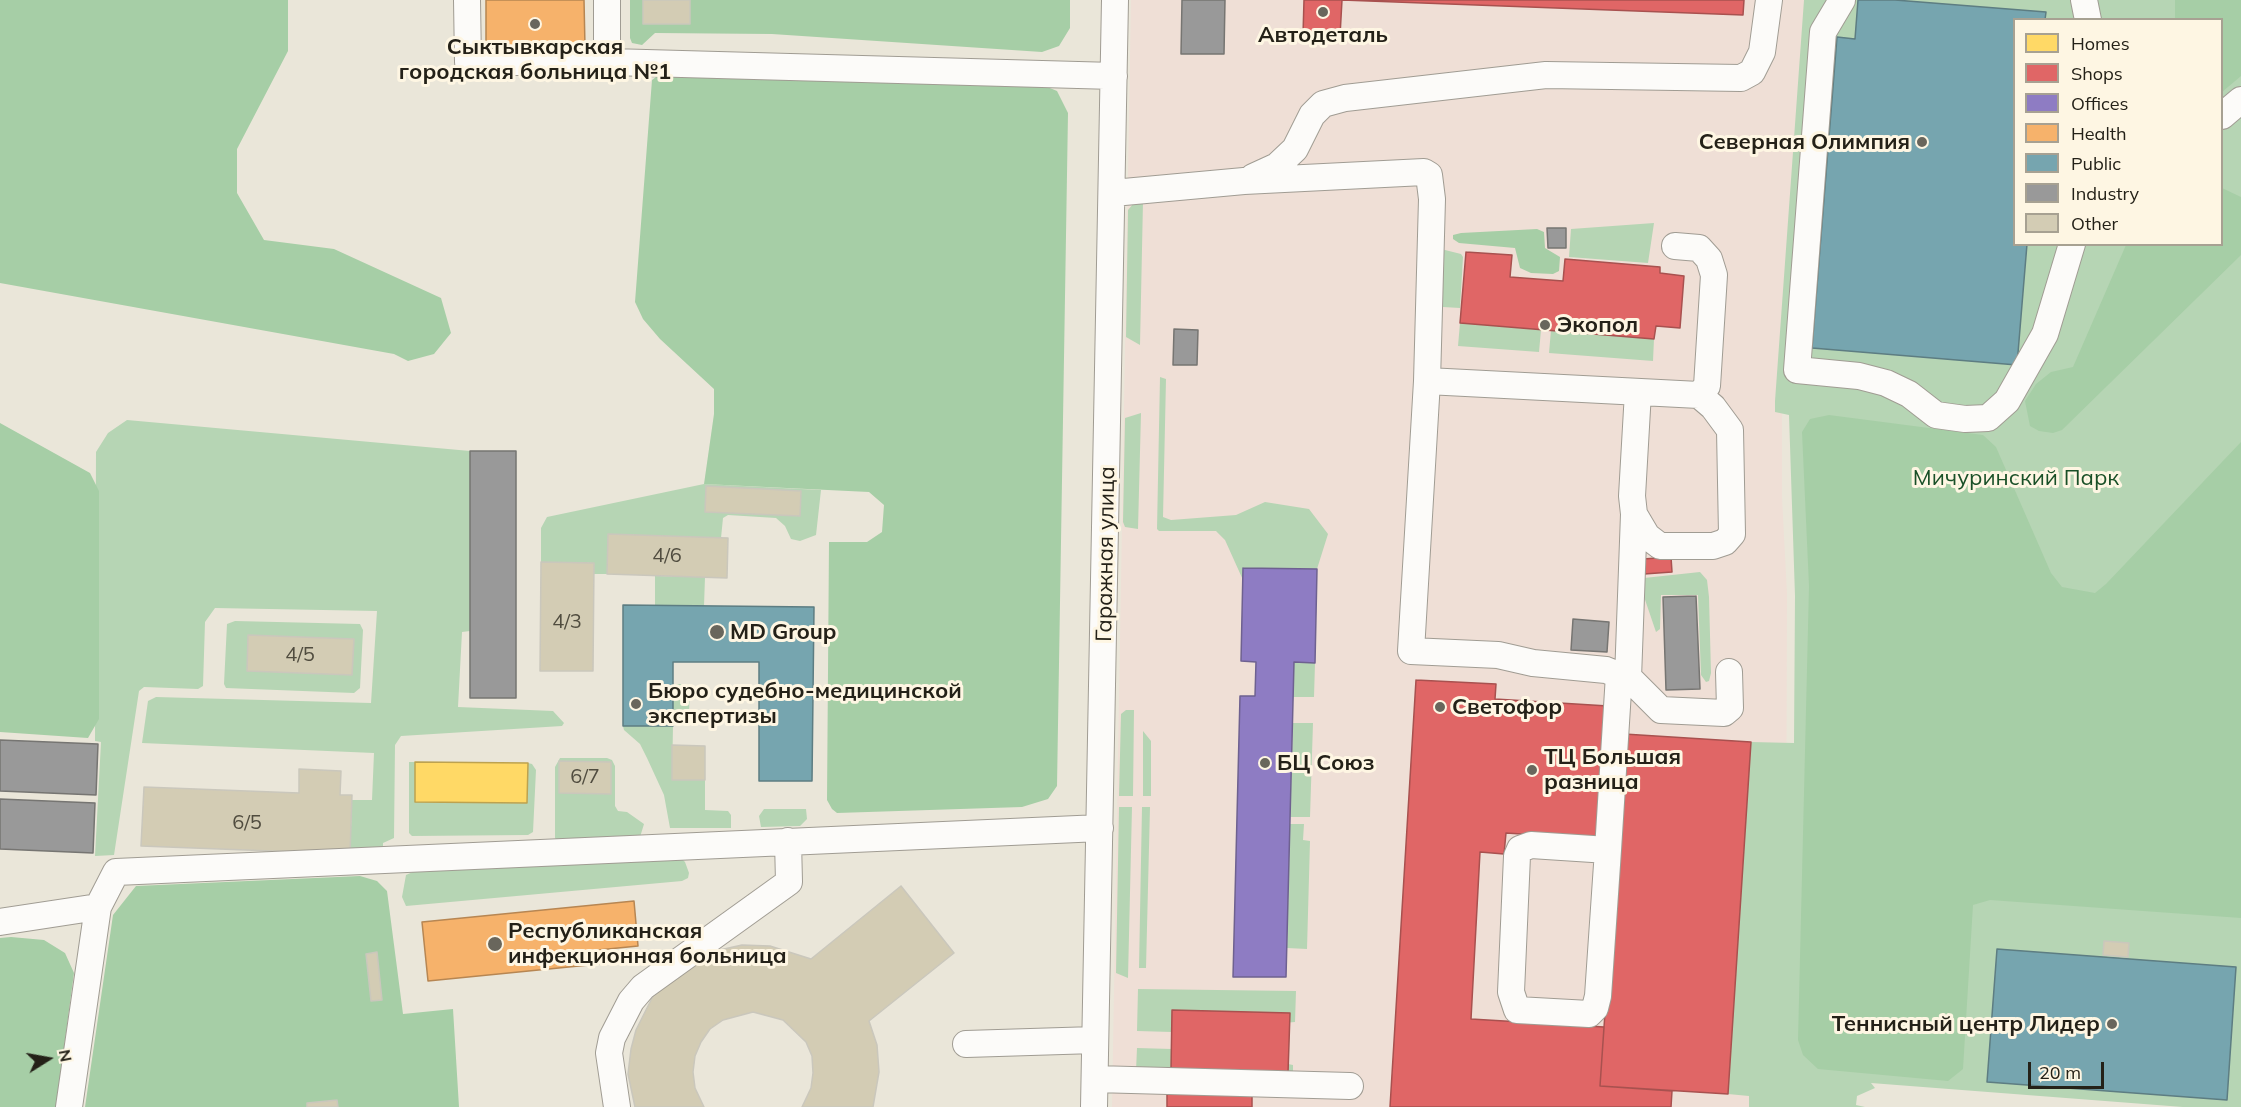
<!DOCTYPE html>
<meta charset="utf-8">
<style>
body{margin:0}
#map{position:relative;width:2241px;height:1107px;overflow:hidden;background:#eae6d9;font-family:Mulish,sans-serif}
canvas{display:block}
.legend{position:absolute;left:2013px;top:18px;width:210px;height:228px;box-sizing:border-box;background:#fef6e3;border:2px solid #a7a192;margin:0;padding:8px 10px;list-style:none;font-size:18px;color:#242118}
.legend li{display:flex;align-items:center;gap:12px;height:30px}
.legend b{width:30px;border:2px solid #a7a192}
.north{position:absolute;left:18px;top:1029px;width:60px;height:60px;-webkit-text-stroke:4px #fef6e3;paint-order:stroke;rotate:79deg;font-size:16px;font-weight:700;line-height:24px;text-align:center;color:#242118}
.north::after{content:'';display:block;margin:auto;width:21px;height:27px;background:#242118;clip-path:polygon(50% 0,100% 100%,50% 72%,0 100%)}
.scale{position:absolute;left:2028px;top:1062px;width:76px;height:27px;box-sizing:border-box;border:3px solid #242118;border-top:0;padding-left:8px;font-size:18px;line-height:21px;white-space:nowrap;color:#242118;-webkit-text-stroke:4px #fef6e3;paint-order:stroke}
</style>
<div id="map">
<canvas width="2241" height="1107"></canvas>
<ul class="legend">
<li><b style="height:16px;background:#ffd966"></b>Homes</li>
<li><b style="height:16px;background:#e06666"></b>Shops</li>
<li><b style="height:16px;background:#8e7cc3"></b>Offices</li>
<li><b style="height:16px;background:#f6b26b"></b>Health</li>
<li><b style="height:16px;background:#76a5af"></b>Public</li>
<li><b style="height:16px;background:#999"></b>Industry</li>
<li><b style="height:16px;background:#d3ccb4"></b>Other</li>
</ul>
<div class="north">N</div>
<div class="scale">20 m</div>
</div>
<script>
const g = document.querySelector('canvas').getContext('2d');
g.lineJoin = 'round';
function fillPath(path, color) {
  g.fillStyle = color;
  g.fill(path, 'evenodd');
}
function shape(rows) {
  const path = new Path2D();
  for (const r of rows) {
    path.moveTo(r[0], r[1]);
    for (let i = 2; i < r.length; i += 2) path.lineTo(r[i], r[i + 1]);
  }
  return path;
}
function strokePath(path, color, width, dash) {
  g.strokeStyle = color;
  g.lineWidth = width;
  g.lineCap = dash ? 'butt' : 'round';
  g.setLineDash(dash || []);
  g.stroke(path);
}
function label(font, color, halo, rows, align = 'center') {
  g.font = font + ' Mulish,sans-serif';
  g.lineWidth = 6;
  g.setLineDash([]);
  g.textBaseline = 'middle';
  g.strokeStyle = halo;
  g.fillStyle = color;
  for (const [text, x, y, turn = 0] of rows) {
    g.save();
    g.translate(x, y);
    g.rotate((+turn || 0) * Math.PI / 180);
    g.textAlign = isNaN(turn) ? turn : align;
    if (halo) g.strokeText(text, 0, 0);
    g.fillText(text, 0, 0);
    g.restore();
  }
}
fillPath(shape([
 [1131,0,1811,0,1782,401,1782,498,1787,594,1786,911,1805,1107,1112,1107]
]), '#efdfd6');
fillPath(shape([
 [1804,0,2241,0,2241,1107,2183,1107,1871,1083,1875,1088,1857,1096,1856,1105,1865,1107,1749,1107,1749,1096,1728,1094,1751,742,1794,743,1795,596,1789,415,1775,412,1775,401],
 [2014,20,2222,20,2222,244,2014,244],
 [1143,201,1140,345,1126,337,1128,210,1133,204],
 [1654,223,1648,263,1569,257,1571,229],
 [1445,250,1461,254,1463,257,1460,308,1443,307,1439,303,1441,251],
 [1460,323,1541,330,1539,352,1458,346],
 [1551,330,1654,339,1653,361,1549,353],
 [1160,377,1166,379,1163,517,1171,520,1236,515,1265,502,1309,509,1328,534,1317,569,1243,568,1243,580,1225,540,1216,531,1159,531,1157,529],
 [1141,413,1138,529,1125,527,1123,522,1125,418],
 [127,420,470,451,470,631,462,632,458,707,553,711,564,723,562,726,401,736,395,745,394,838,383,843,383,851,350,854,352,800,372,800,374,753,142,743,148,701,156,697,371,703,377,611,215,608,205,622,203,686,198,689,144,687,139,691,114,855,95,856,101,742,95,741,96,452,108,433],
 [704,484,821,490,816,535,800,541,791,539,785,526,776,518,728,515,723,518,721,538,608,534,607,574,594,574,593,563,541,562,541,528,547,517],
 [1700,572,1707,580,1709,597,1711,673,1709,681,1706,682,1701,675,1698,595,1661,595,1660,629,1656,632,1640,585,1644,578],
 [655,576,705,577,704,606,655,606],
 [235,621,360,624,363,630,360,688,354,693,226,688,224,684,227,624],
 [1294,662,1315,663,1314,697,1293,697],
 [673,684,690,684,689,714,673,726,672,779,705,780,705,810,728,811,731,815,731,828,670,828,664,795,647,758,640,744,624,730,623,726,673,726],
 [1126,710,1134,710,1133,796,1119,796,1121,714],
 [1293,723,1313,723,1310,817,1290,817],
 [1143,731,1151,741,1151,796,1143,796],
 [560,758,607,758,612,760,615,766,615,806,618,811,627,812,644,824,640,837,558,843,555,838,555,767],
 [409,762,415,762,415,802,527,803,528,763,532,764,536,770,533,832,528,835,412,836,409,833],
 [1119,807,1132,807,1128,978,1116,973],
 [1142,807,1150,807,1146,968,1139,968],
 [764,809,806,809,807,819,800,826,761,827,759,816],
 [1290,824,1304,824,1303,840,1310,841,1307,949,1287,948],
 [681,858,685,862,689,873,688,878,682,881,406,906,402,897,406,875,415,871],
 [1138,989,1296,991,1295,1022,1172,1032,1137,1031],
 [1137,1048,1172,1049,1288,1072,1288,1064,1293,1065,1293,1075,1136,1071]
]), '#b6d5b4');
fillPath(shape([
 [0,0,288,0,288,51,237,149,237,193,264,240,334,249,441,298,451,333,434,354,408,361,394,354,0,283],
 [630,0,1070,0,1070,28,1059,46,1042,52,772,34,655,33,642,45,632,43,630,38],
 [2175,0,2241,0,2241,76,2222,92,2222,20,2175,19],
 [660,74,1045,86,1057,91,1068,113,1057,786,1048,799,1022,807,837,813,832,809,827,800,829,542,867,542,882,532,884,505,869,492,704,484,714,414,714,389,660,339,643,319,635,302,652,80],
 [2222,188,2241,197,2241,255,2062,430,2053,433,2039,431,2030,426,2025,401,2036,384,2051,372,2073,367,2126,245,2222,244],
 [1537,229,1544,232,1545,248,1560,257,1559,271,1553,274,1531,273,1520,268,1515,248,1459,243,1453,239,1453,235,1461,233],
 [1829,415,1983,435,1996,447,2051,573,2062,587,2095,593,2106,584,2241,442,2241,918,1990,900,1973,905,1963,1069,1948,1081,1818,1069,1803,1055,1798,1040,1809,586,1802,432,1810,419],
 [0,423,90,473,99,491,99,719,88,738,0,732],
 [360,876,377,881,387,891,403,1014,453,1009,459,1107,85,1107,113,915,136,886],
 [11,937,44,940,65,953,74,973,56,1107,0,1107,0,938]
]), '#a6cea6');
const homes = shape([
 [415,762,528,763,527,803,415,802,415,762]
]);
fillPath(homes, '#ffd966');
strokePath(homes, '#bda24f', 1.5);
const shops = shape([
 [1304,0,1744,0,1743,15,1342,0,1340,36,1303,35,1304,0],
 [1466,252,1512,255,1510,277,1563,281,1565,259,1660,267,1660,273,1684,276,1680,328,1656,326,1654,339,1460,323,1466,252],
 [1671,557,1672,572,1644,574,1643,559,1671,557],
 [1416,680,1496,684,1495,699,1608,706,1600,839,1506,833,1504,854,1480,852,1471,1019,1604,1027,1600,1086,1672,1091,1671,1107,1390,1107,1416,680],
 [1624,734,1751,742,1728,1094,1600,1086,1624,734],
 [1172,1010,1290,1013,1288,1073,1171,1070,1172,1010],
 [1167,1093,1252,1095,1252,1107,1167,1107,1167,1093]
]);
fillPath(shops, '#e06666');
strokePath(shops, '#a8514f', 1.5);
const offices = shape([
 [1243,568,1317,569,1315,663,1294,662,1286,977,1233,977,1240,696,1255,696,1256,662,1241,661,1243,568]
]);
fillPath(offices, '#8e7cc3');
strokePath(offices, '#6e6190', 1.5);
const health = shape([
 [486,0,584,0,585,47,486,48,486,0],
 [634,901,638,946,598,950,599,964,428,981,422,922,634,901]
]);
fillPath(health, '#f6b26b');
strokePath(health, '#b78652', 1.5);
const public = shape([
 [1858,0,1895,0,2046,12,2045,20,2014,20,2014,244,2027,244,2017,365,1812,348,1837,37,1855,39,1858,0],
 [623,605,814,607,812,781,759,781,759,662,673,662,673,726,623,726,623,605],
 [1997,949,2236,967,2227,1100,1987,1082,1997,949]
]);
fillPath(public, '#76a5af');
strokePath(public, '#5d7d82', 1.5);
const industry = shape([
 [1182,0,1225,0,1224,54,1181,54,1182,0],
 [1547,228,1566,228,1566,248,1548,248,1547,228],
 [1174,329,1198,330,1197,365,1173,365,1174,329],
 [470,451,516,451,516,698,470,698,470,451],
 [1696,596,1700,689,1666,690,1663,597,1696,596],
 [1573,619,1609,622,1607,652,1571,650,1573,619],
 [0,740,98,744,96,795,0,791,0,740],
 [0,799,95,803,93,853,0,849,0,799]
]);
fillPath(industry, '#999');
strokePath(industry, '#767572', 1.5);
const building = shape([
 [643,0,690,0,690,24,643,24,643,0],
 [706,486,801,491,800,516,705,512,706,486],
 [608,534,728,538,727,578,607,574,608,534],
 [541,562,594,563,593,671,540,671,541,562],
 [248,635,354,639,352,675,247,671,248,635],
 [672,745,705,746,705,780,672,780,672,745],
 [559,761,611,762,611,794,559,793,559,761],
 [299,769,341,771,340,795,352,795,350,854,141,846,144,787,299,793,299,769],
 [901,886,954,953,869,1021,877,1045,879,1072,873,1107,802,1107,811,1088,813,1073,812,1056,806,1042,783,1020,753,1012,723,1020,710,1029,701,1042,695,1056,693,1072,695,1088,704,1107,635,1107,628,1074,631,1049,636,1030,654,994,708,953,724,949,742,945,770,946,811,959,901,886],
 [2104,941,2129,943,2128,957,2103,955,2104,941],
 [377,952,382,1000,371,1001,366,954,377,952],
 [337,1100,338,1107,307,1107,307,1103,337,1100]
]);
fillPath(building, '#d3ccb4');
strokePath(building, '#cac7bc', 1.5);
const minor = shape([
 [467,0,468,62,610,62,1114,76],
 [607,0,607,62],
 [1842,0,1823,32,1797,370,1859,376,1886,383,1909,394,1936,415,1965,419,1988,418,2007,401,2045,334,2072,244],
 [2084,0,2088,20],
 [2222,116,2241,100],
 [1253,177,1277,166,1295,149,1312,115,1323,104,1345,98,1546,75,1741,78,1752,72,1762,52,1769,0],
 [1113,193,1244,181,1424,172,1429,175,1432,199,1427,381,1699,395,1707,386,1714,275,1709,259,1699,248,1675,246],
 [1427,381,1411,651,1498,655,1533,663,1606,670,1631,680,1661,710,1724,713,1730,708,1729,672],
 [1638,392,1632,496,1634,514,1647,536,1660,546,1713,546,1725,542,1732,534,1730,430,1713,407,1699,395],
 [1628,678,1634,514],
 [1608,850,1531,845,1520,849,1517,856,1511,992,1517,1010,1589,1014,1595,1008,1598,996,1608,850,1619,675],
 [0,922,98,907],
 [966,1044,1095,1040],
 [1095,1079,1350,1086],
 [69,1107,98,907,116,872,1100,828],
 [617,1107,609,1053,612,1038,631,1001,643,987,789,882,788,841],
 [1094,1107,1115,0]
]);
strokePath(minor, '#a09c93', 28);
strokePath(minor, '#fcfbf9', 26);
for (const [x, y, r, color] of [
 [1323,12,6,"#69665c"],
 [535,24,6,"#69665c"],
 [1922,142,6,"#69665c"],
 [1545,325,6,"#69665c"],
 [717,632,8,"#69665c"],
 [636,704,6,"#69665c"],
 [1440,707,6,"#69665c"],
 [1265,763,6,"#69665c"],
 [1532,770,6,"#69665c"],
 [495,944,8,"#69665c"],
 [2112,1024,6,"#69665c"]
]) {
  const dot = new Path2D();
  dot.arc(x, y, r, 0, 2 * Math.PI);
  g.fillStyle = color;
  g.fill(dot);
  strokePath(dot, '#fef6e3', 2);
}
label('20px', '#504c3f', null, [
 ["4/6",667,556],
 ["4/3",567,622],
 ["4/5",300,655],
 ["6/7",585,777],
 ["6/5",247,823]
]);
label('bold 22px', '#242118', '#fef6e3', [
 ["Автодеталь",1323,35,"center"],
 ["Сыктывкарская",535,47,"center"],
 ["городская больница №1",535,72,"center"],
 ["Северная Олимпия",1910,142,"right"],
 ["Экопол",1557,325],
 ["MD Group",730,632],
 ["Бюро судебно-медицинской",648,691],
 ["экспертизы",648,716],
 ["Светофор",1452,707],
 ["ТЦ Большая",1544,757],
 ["разница",1544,782],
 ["БЦ Союз",1277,763],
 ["Республиканская",508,931],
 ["инфекционная больница",508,956],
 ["Теннисный центр Лидер",2100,1024,"right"]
], 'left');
label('22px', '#195027', '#fef6e3', [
 ["Мичуринский Парк",2016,478]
]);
label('22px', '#242118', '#fef6e3', [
 ["Гаражная улица",1106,554,-89]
]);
</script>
